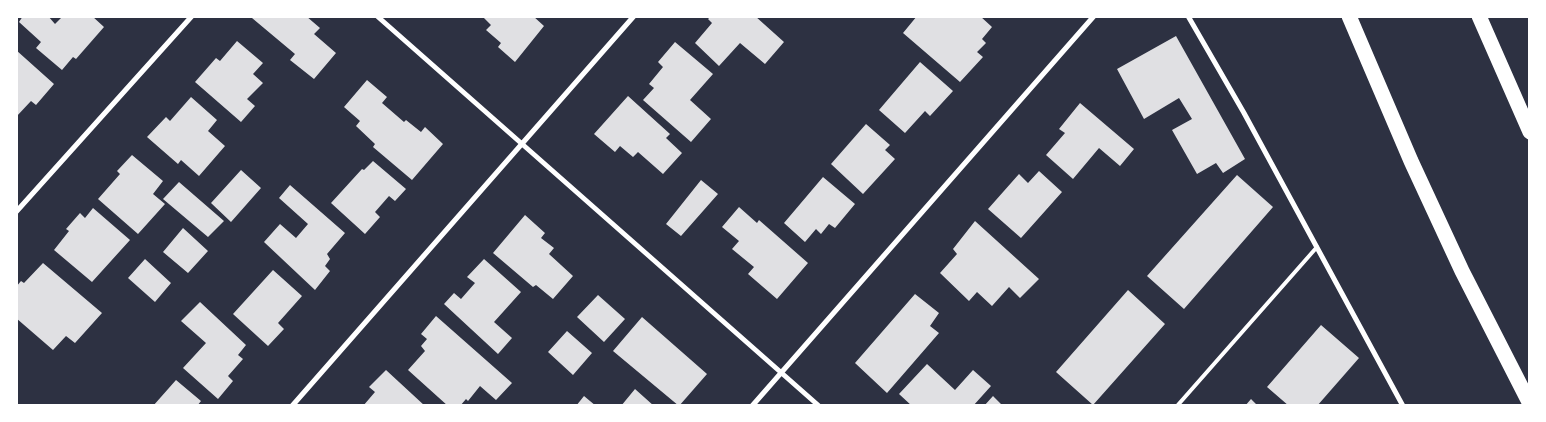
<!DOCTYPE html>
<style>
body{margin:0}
#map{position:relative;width:1546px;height:422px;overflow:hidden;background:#2d3142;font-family:"Public Sans",sans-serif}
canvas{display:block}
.frame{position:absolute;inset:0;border:18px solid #fff;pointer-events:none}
</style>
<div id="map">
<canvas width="1546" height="422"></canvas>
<div class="frame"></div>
</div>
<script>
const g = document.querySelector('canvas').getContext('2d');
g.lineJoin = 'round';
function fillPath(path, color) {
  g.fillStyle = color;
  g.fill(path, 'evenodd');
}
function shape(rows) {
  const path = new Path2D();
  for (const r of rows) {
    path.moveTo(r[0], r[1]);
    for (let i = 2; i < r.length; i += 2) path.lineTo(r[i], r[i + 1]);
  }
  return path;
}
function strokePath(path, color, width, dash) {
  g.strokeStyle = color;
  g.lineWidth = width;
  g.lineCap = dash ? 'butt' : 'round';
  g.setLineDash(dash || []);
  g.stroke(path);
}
fillPath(shape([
 [23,16,48,16,55,24,63,16,92,16,104,27,76,59,73,57,62,70,36,48,41,42,19,22],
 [254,16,306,16,320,28,314,34,336,53,314,79,290,60,295,54,252,18],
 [482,16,533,16,544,26,515,62,498,47,501,43,486,30,491,25],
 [711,16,755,16,784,42,765,64,740,43,719,66,695,43,712,23,708,19],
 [917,16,980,16,992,27,982,39,986,43,977,52,983,57,960,82,903,33],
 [1176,36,1245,159,1223,173,1216,163,1197,174,1172,130,1192,119,1179,98,1144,119,1117,69],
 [237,41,263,63,253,74,263,83,247,99,255,106,241,122,195,82,216,58,220,61],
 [675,42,713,74,690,100,711,119,691,142,643,100,654,88,649,84,663,67,658,62],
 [16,50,54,84,36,105,31,101,16,117],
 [920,62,953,91,930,116,925,111,905,133,879,110],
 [367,80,387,97,382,103,404,122,406,120,421,132,425,127,443,144,412,180,373,147,375,144,356,126,360,121,344,107],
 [628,96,670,134,666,138,682,153,663,174,638,152,633,157,620,146,615,152,594,134],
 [191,97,217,120,208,131,225,146,199,176,181,160,178,164,147,137,166,117,170,121],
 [1080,103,1134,149,1120,166,1099,148,1073,179,1046,155,1065,133,1059,129],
 [866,124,890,145,885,150,895,159,863,194,831,164],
 [132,155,163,181,153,194,165,204,138,234,98,199,120,174,117,171],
 [373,161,406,189,395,201,389,196,375,212,380,217,365,234,331,203,362,169,364,170],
 [241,170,261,188,231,222,211,203],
 [1039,171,1062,192,1021,238,988,209,1019,174,1028,183],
 [1237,175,1273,207,1184,309,1147,276],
 [823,177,855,204,835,228,829,224,821,234,816,229,805,242,784,223],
 [701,180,718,194,681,236,666,224],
 [179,182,224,221,208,237,163,199],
 [290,185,345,233,327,254,330,259,325,266,330,271,315,290,264,242,280,224,296,238,308,224,279,198],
 [739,207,757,223,759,220,808,263,777,299,748,274,754,267,732,249,739,241,722,227],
 [93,208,130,240,92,282,54,250,69,231,66,229,80,213,85,218],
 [525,215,545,233,541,238,554,248,549,254,573,276,553,299,536,285,533,287,493,253],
 [975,221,1039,279,1020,298,1009,287,992,306,977,292,969,301,940,273,957,254,953,249],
 [183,228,208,251,188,273,163,252],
 [145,259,171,283,155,302,128,278],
 [484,259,521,292,494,322,512,338,498,354,444,304,454,293,461,299,475,283,467,277],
 [43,263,102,313,75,343,66,336,53,350,16,318,16,287,21,281,24,283],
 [273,270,302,296,278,323,284,329,268,346,233,314],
 [1128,290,1165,324,1093,405,1056,372],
 [915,294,939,313,930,326,939,333,887,393,855,363],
 [598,295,625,319,604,342,577,317],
 [200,302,246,345,238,355,243,359,228,376,233,381,218,399,183,368,206,343,181,321],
 [436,316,512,383,496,400,480,386,468,401,466,399,460,406,448,406,408,370,425,351,421,346,427,339,421,334],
 [642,317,707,374,679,406,613,351],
 [1321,325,1359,358,1317,406,1289,406,1267,387],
 [567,331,592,353,573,375,548,352],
 [927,364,955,390,973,370,991,386,973,406,912,406,899,394],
 [386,370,425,406,363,406,375,392,369,387],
 [176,380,201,401,197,406,153,406],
 [635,389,654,406,621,406],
 [584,396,596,406,576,406],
 [993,396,1003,406,984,406],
 [1251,399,1258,406,1245,406]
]), '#e0e0e3');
strokePath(shape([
 [1177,406,1317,247]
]), '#fff', 4);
strokePath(shape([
 [377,16,819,406],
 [1188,16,1244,113,1403,406],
 [16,212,192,16],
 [292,406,634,16],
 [752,406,1094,16]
]), '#fff', 5);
strokePath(shape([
 [1349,16,1411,161,1462,271,1530,404],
 [1479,16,1530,132]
]), '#fff', 15);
</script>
